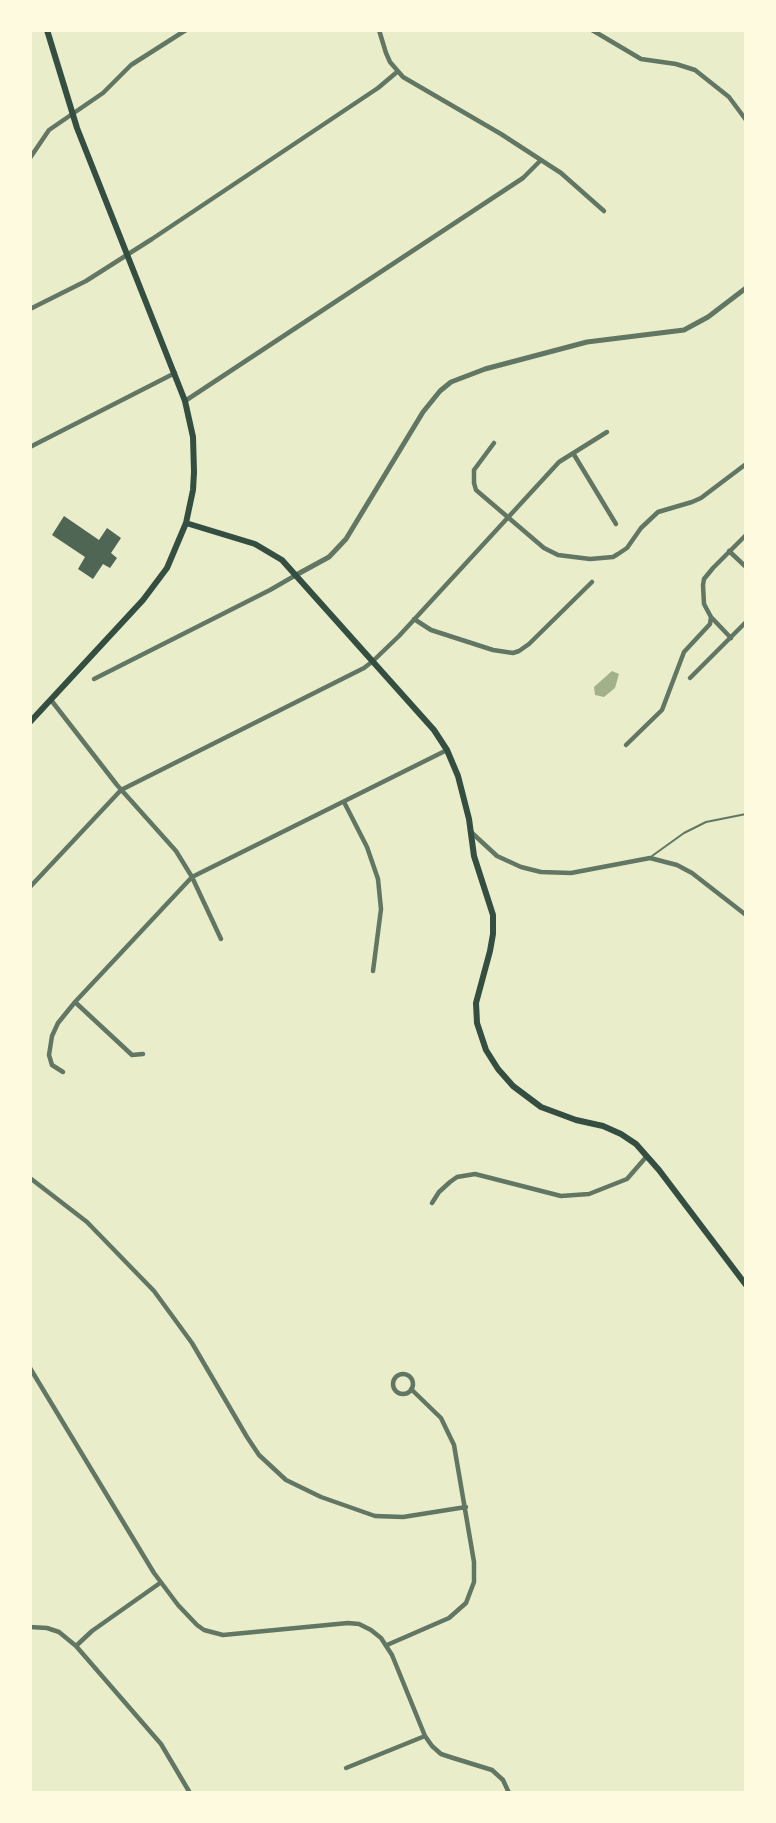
<!DOCTYPE html>
<style>
body{margin:0}
#map{position:relative;width:776px;height:1823px;overflow:hidden;background:#e9edc9;font-family:Poppins,sans-serif}
canvas{display:block}
.frame{position:absolute;inset:0;border:32px solid #fefae0;pointer-events:none}
</style>
<div id="map">
<canvas width="776" height="1823"></canvas>
<div class="frame"></div>
</div>
<script>
const g = document.querySelector('canvas').getContext('2d');
g.lineJoin = 'round';
function fillPath(path, color) {
  g.fillStyle = color;
  g.fill(path, 'evenodd');
}
function shape(rows) {
  const path = new Path2D();
  for (const r of rows) {
    if (r.length === 3) {
      path.moveTo(r[0] + r[2], r[1]);
      path.arc(r[0], r[1], r[2], 0, 2 * Math.PI);
      continue;
    }
    path.moveTo(r[0], r[1]);
    for (let i = 2; i < r.length; i += 2) path.lineTo(r[i], r[i + 1]);
  }
  return path;
}
function strokePath(path, color, width, dash) {
  g.strokeStyle = color;
  g.lineWidth = width;
  g.lineCap = dash ? 'butt' : 'round';
  g.setLineDash(dash || []);
  g.stroke(path);
}
fillPath(shape([
 [612,671,619,674,615,688,604,697,595,695,594,687]
]), '#a3b18a');
fillPath(shape([
 [64,516,99,540,107,528,121,538,111,553,117,558,110,568,103,564,93,579,78,569,85,557,52,535]
]), '#4f6655');
strokePath(shape([
 [652,856,684,833,706,822,746,814]
]), '#617663', 2);
strokePath(shape([
 [379,30,386,53,390,62,403,77,501,134,561,173,604,211],
 [592,30,641,59,676,64,695,70,729,97,746,120],
 [30,158,49,130,103,93,131,65,186,30],
 [30,309,86,281,152,239,378,88,397,72],
 [185,401,523,178,541,160],
 [494,443,474,470,474,483,476,490,544,548,558,555,590,559,613,557,618,554,627,548,641,528,658,512,692,502,701,498,746,464],
 [30,447,175,373],
 [573,453,616,524],
 [729,551,746,567],
 [414,619,431,630,493,650,513,653,519,651,529,644,592,582],
 [731,638,711,617,704,604,703,585,704,579,713,568,746,535],
 [690,678,746,622],
 [94,679,270,590,296,575],
 [51,700,117,785,176,851,192,877,221,939],
 [626,745,662,710,684,652,710,624,711,617],
 [344,802,367,847,378,879,381,909,373,971],
 [471,832,497,856,521,867,541,872,571,873,650,858,677,865,692,873,746,915],
 [30,887,121,790,364,668,373,661,399,636,559,462,607,432],
 [75,1002,132,1055,143,1054],
 [63,1072,52,1065,49,1055,52,1036,58,1023,75,1002,192,877,447,750],
 [30,1178,87,1222,154,1291,192,1343,247,1437,259,1455,286,1480,321,1497,375,1516,403,1517,466,1507],
 [432,1203,439,1192,450,1182,457,1177,475,1174,561,1196,589,1194,627,1179,647,1156],
 [30,1368,154,1573,178,1605,197,1625,204,1630,223,1635,348,1623,359,1624,371,1630,381,1638,392,1655,425,1736,432,1746,441,1754,450,1757,492,1770,503,1780,509,1793],
 [403,1384,10],
 [30,1627,47,1628,59,1632,76,1646,161,1744,190,1793],
 [387,1645,449,1618,466,1603,474,1582,474,1562,454,1445,441,1418,411,1389],
 [76,1646,92,1631,160,1583],
 [346,1768,425,1736]
]), '#617663', 4.5);
strokePath(shape([
 [296,575,329,557,346,539,423,412,440,391,451,382,485,369,587,342,684,330,708,317,746,288]
]), '#617663', 5);
strokePath(shape([
 [186,523,255,544,282,560,434,730,447,750,458,776,469,819,474,856,493,915,493,934,490,951,476,1003,477,1023,486,1050,498,1069,513,1086,541,1107,576,1120,603,1126,621,1134,636,1144,659,1170,746,1285],
 [30,722,143,600,167,568,186,523,193,490,194,472,193,437,185,401,77,128,47,30]
]), '#344e41', 6);
</script>
